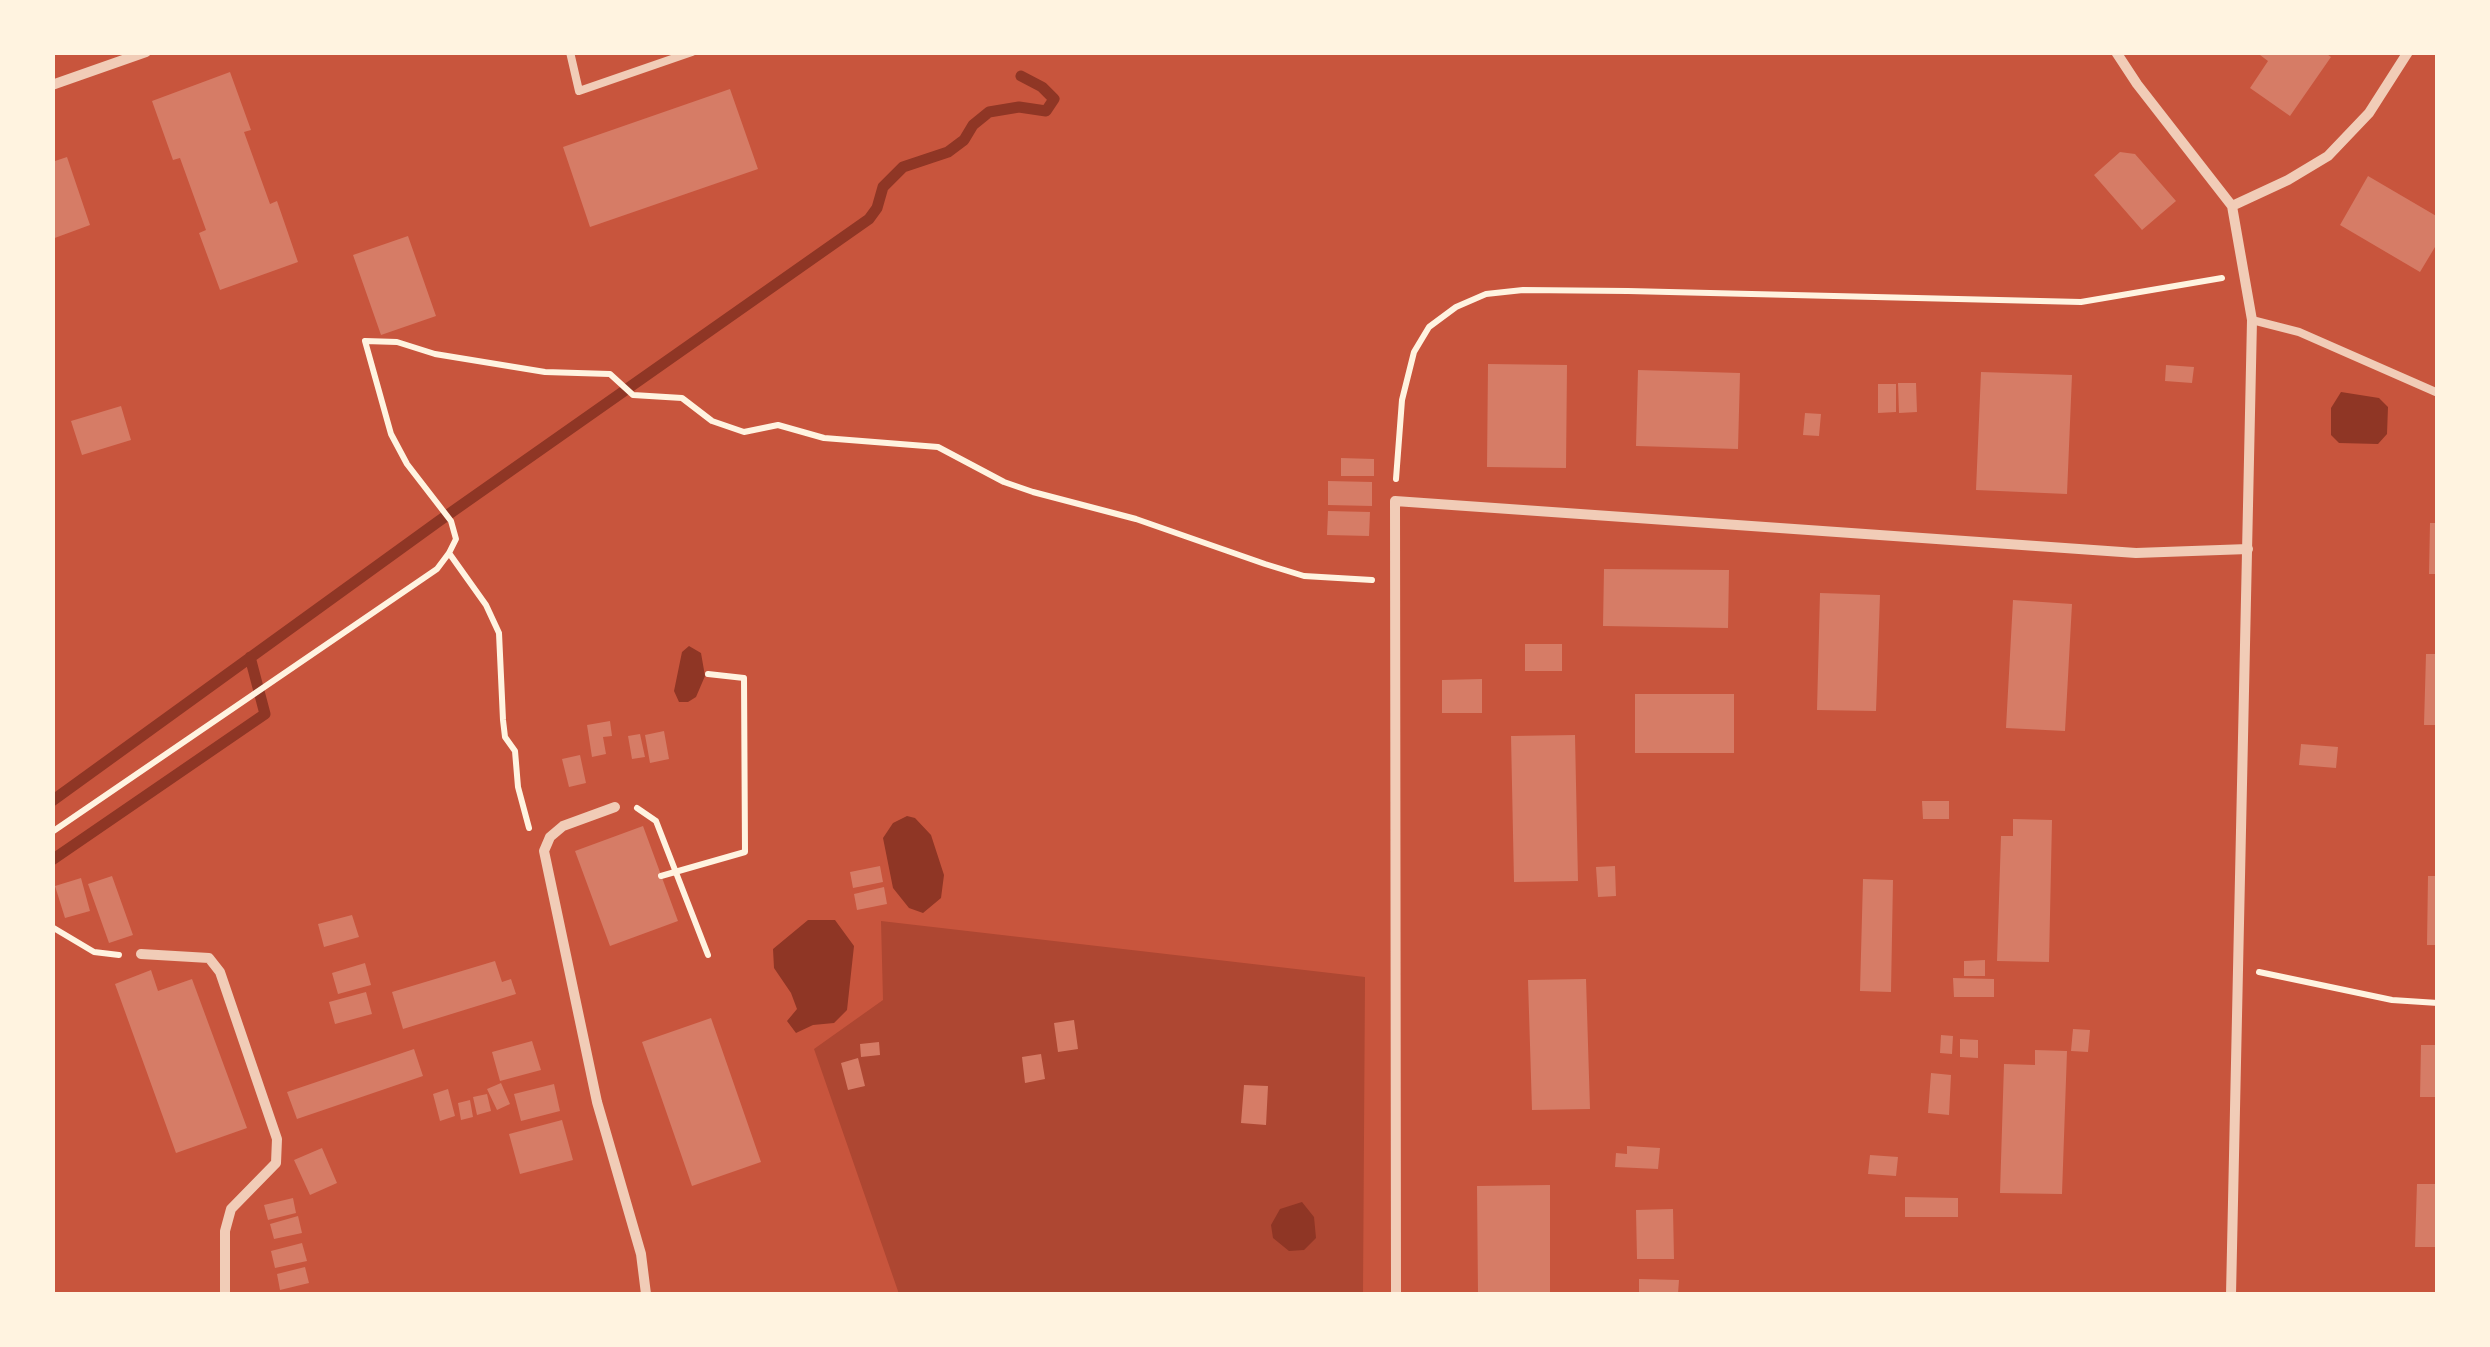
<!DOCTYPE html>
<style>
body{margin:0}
#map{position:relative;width:2490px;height:1347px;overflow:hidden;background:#c8553d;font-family:Roboto,sans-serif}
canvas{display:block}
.frame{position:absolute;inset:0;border:55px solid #fff3e0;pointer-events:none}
</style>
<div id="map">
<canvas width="2490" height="1347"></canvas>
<div class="frame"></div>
</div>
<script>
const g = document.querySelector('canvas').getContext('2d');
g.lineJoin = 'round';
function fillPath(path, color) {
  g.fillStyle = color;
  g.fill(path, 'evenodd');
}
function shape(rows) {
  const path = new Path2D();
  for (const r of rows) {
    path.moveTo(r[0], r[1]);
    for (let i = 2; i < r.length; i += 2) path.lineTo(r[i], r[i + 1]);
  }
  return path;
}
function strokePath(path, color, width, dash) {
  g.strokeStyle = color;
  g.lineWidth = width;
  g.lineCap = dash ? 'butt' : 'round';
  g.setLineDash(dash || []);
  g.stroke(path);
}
fillPath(shape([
 [881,921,1365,977,1363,1294,899,1294,814,1049,883,1000]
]), '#ae4732');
fillPath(shape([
 [2341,392,2379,398,2388,407,2387,434,2378,444,2339,443,2331,435,2331,408],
 [689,646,701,653,705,676,696,697,688,702,679,702,674,691,682,652],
 [907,816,915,818,931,835,944,875,941,898,923,913,909,908,893,888,883,838,893,823],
 [808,920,835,920,854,946,847,1010,834,1023,813,1025,796,1033,787,1021,797,1009,791,993,774,968,773,949],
 [1302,1202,1314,1217,1316,1238,1304,1250,1289,1251,1273,1238,1271,1225,1280,1209]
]), '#8f3625');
strokePath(shape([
 [52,801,439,521,869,219,877,208,883,187,903,167,948,152,964,140,973,125,989,112,1019,107,1046,111,1054,99,1042,87,1021,76],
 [52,860,265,714,250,657]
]), '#8f3625', 11);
fillPath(shape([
 [2256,52,2324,52,2331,57,2290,116,2250,88,2268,61],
 [230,72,251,130,244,132,270,204,277,201,298,262,220,290,199,233,206,230,180,158,173,160,152,101],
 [730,89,758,169,590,227,563,147],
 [2120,152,2135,154,2176,201,2142,230,2094,175],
 [67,157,90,225,52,239,52,162],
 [2368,176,2438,217,2438,242,2420,272,2340,225],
 [408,236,436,316,381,335,353,255],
 [1488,364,1567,365,1566,468,1487,467],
 [2166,365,2194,367,2192,383,2165,381],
 [1638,370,1740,373,1738,449,1636,446],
 [1981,372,2072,375,2067,494,1976,490],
 [1898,383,1916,383,1917,412,1899,413],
 [1878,384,1896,384,1896,412,1878,413],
 [121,406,131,440,82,455,71,421],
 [1805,413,1821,414,1819,436,1803,435],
 [1341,458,1374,459,1374,476,1341,476],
 [1328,481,1372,482,1372,506,1328,505],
 [1328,511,1370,512,1369,536,1327,535],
 [2430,523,2438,523,2438,574,2429,574],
 [1604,569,1729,570,1728,628,1603,626],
 [1820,593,1880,595,1876,711,1817,710],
 [2013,600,2072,604,2065,731,2006,728],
 [1525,644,1562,644,1562,671,1525,671],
 [2426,654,2438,654,2438,725,2424,725],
 [1482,679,1482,713,1442,713,1442,680],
 [1635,694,1734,694,1734,753,1635,753],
 [610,721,612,736,603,737,606,754,592,757,587,725],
 [664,731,669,759,650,763,645,735],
 [640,734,645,757,632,759,628,736],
 [1575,735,1578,881,1514,882,1511,736],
 [2301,744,2338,747,2336,768,2299,765],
 [580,755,586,783,569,787,562,759],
 [1922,801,1949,801,1949,819,1923,819],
 [2013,819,2052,820,2049,962,1997,961,2001,836,2013,836],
 [643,826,678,921,610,946,575,851],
 [880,866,883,882,853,888,850,872],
 [1615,866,1616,896,1598,897,1596,867],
 [112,876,133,935,109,943,88,884],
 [2428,876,2438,876,2438,945,2427,945],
 [81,878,90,911,65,918,55,886],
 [1863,879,1893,880,1891,992,1860,991],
 [884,887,887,904,857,910,854,894],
 [352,915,359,937,324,947,318,924],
 [1985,960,1985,976,1964,976,1964,961],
 [495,961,502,982,511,979,516,994,403,1029,392,992],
 [365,963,371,985,338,994,332,973],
 [151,970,158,991,192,979,247,1128,176,1153,115,984],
 [1953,978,1994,979,1994,997,1954,997],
 [1586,979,1590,1109,1532,1110,1528,980],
 [366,992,372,1014,335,1024,329,1002],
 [711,1018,761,1162,692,1186,642,1042],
 [1074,1020,1078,1049,1058,1052,1054,1023],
 [2073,1029,2090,1030,2088,1052,2071,1051],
 [1941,1035,1953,1036,1952,1054,1940,1053],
 [1960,1039,1978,1040,1978,1058,1960,1057],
 [532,1041,541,1070,500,1081,492,1052],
 [879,1042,880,1055,861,1057,860,1044],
 [2421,1045,2438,1045,2438,1097,2420,1097],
 [414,1049,423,1076,297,1119,287,1092],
 [2035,1050,2067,1051,2062,1194,2000,1193,2004,1064,2035,1065],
 [1041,1054,1045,1079,1025,1083,1022,1057],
 [858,1058,865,1086,848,1090,841,1063],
 [1931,1073,1951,1075,1949,1115,1928,1113],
 [501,1083,510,1104,497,1110,487,1089],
 [554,1084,560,1111,521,1121,514,1094],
 [1244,1085,1268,1086,1266,1125,1241,1123],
 [448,1089,455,1116,440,1121,433,1094],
 [487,1094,491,1111,477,1115,473,1097],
 [470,1100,473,1117,461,1120,458,1103],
 [562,1120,573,1160,520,1174,509,1134],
 [1627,1146,1660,1148,1658,1169,1615,1167,1616,1153,1627,1154],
 [322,1148,337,1183,310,1195,294,1160],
 [1870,1155,1898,1157,1896,1176,1868,1174],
 [2417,1184,2438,1184,2438,1247,2415,1247],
 [1550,1185,1550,1294,1478,1294,1477,1186],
 [1905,1197,1958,1198,1958,1217,1905,1217],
 [293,1198,296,1213,268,1220,264,1205],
 [1673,1209,1674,1259,1637,1259,1636,1210],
 [298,1216,302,1233,274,1239,270,1224],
 [302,1243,307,1261,275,1268,271,1251],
 [305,1267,309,1283,280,1290,277,1274],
 [1639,1279,1679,1280,1678,1294,1639,1294]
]), '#d67c66');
strokePath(shape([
 [1396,479,1402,400,1414,352,1429,327,1456,307,1486,294,1523,290,1628,291,2081,302,2222,278],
 [449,553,486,605,499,633,503,720,505,737,515,751,518,787,529,828],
 [637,808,656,821,708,955],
 [52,832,437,569,449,553,456,539,451,521,407,464,391,434,365,341,397,342,435,354,545,372,610,374,633,395,682,398,712,421,744,432,778,425,824,438,938,447,1004,482,1033,492,1136,519,1265,564,1304,576,1372,580],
 [661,876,745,852,744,678,708,674],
 [52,927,94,952,119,955],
 [2259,972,2392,1000,2438,1003]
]), '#fff3e0', 6);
strokePath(shape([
 [570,52,579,91,692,52],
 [2252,320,2299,332,2438,393]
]), '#f1ccb7', 8);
strokePath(shape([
 [2116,52,2137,84,2232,206,2252,320,2231,1294],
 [52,85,146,52],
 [2232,206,2288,180,2328,156,2369,113,2408,52],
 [615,807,563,826,550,837,544,851,597,1102,641,1254,646,1294],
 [141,954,209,958,220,972,277,1139,276,1163,231,1209,225,1231,225,1294],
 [1396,1294,1395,501,2136,553,2248,549]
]), '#f1ccb7', 10);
</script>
